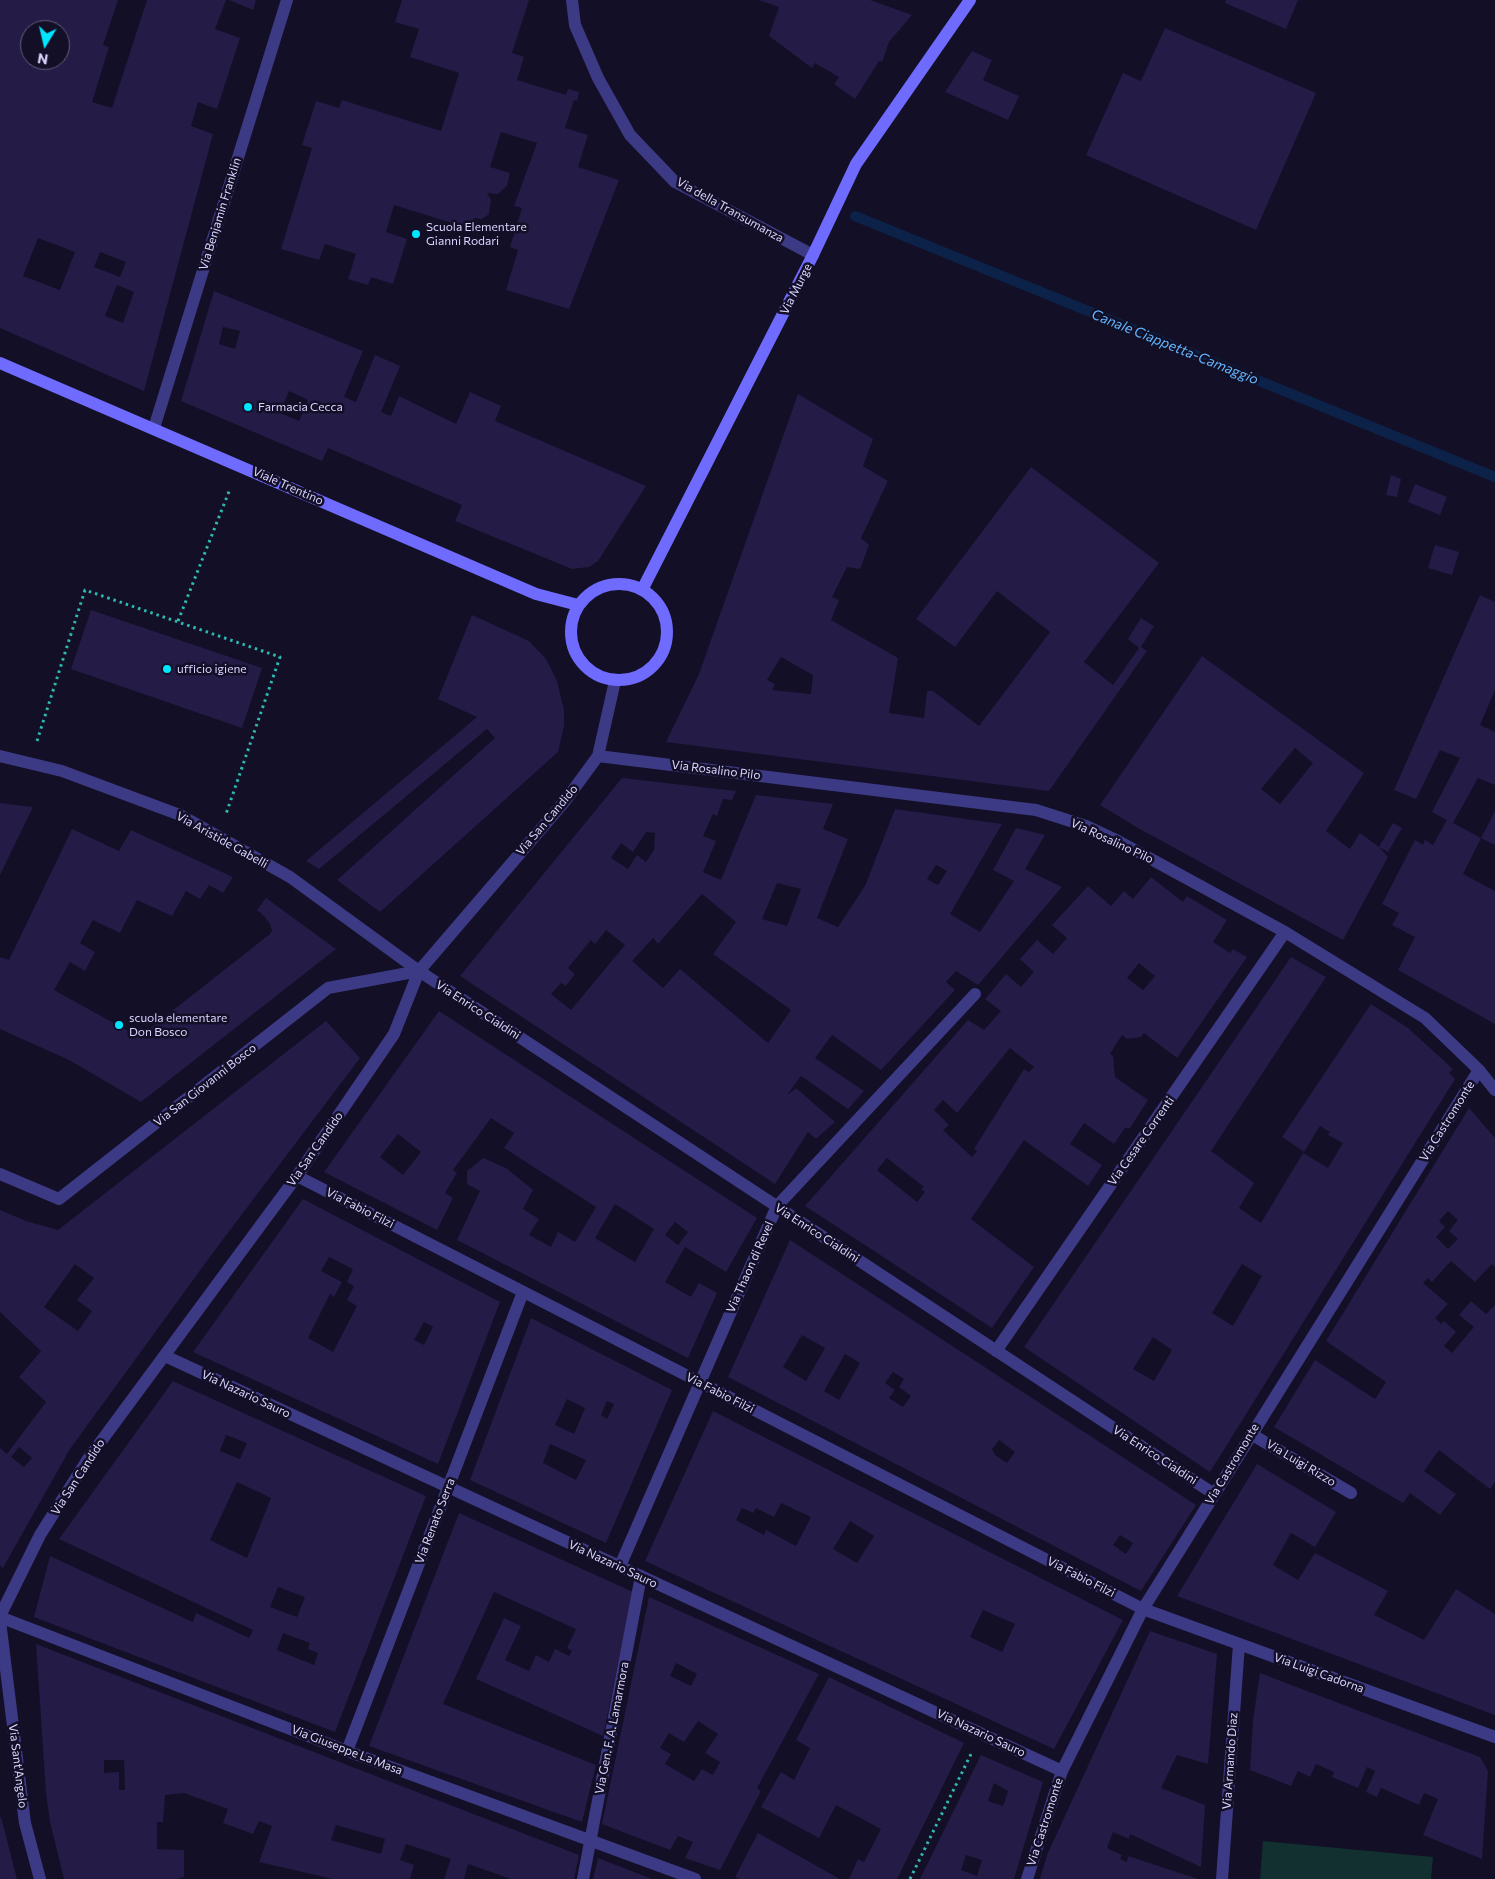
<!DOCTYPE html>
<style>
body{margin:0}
#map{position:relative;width:1495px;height:1879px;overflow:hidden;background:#130f26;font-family:Commissioner,sans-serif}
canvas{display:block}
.north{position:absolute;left:20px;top:20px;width:50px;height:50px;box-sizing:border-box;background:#130f26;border:1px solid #625e7d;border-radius:50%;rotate:189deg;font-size:14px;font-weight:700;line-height:20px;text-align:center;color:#d9d4ff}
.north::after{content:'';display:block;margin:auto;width:18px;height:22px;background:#00e5ff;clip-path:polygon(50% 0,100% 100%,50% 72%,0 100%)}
</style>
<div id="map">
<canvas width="1495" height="1879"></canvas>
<div class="north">N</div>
</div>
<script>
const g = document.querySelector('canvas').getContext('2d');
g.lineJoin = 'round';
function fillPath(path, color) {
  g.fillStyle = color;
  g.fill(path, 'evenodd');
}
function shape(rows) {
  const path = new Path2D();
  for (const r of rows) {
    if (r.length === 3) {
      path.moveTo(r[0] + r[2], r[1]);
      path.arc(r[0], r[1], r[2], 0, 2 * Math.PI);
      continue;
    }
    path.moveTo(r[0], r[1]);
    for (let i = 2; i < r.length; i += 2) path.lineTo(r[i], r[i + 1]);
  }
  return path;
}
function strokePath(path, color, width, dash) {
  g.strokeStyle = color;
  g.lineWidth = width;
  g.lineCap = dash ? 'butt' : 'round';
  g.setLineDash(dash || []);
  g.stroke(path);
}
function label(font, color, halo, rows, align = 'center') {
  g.font = font + ' Commissioner,sans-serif';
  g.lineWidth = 5;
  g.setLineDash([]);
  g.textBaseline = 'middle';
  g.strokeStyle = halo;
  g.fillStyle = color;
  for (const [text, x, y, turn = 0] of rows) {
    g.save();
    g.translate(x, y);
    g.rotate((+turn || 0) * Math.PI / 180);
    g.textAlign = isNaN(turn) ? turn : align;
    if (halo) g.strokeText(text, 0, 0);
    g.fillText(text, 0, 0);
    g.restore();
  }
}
fillPath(shape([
 [1263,1841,1433,1857,1431,1879,1260,1879]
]), '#12302f');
strokePath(shape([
 [855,216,1495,477]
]), '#0c2248', 10);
fillPath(shape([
 [0,0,118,0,103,45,109,47,92,102,112,108,147,0,226,0,215,29,240,38,217,109,198,102,191,126,213,134,144,391,0,328],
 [30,30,60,30,60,60,30,60],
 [38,238,75,252,60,290,23,276],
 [100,252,126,262,120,277,94,267],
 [117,285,134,292,123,323,105,316],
 [229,0,256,0,253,10],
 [402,0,529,0,512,53,524,57,517,80,566,95,568,89,579,92,577,101,574,100,565,128,588,135,578,167,619,180,569,309,506,290,518,250,510,247,522,208,514,206,537,143,501,132,490,167,510,173,507,186,498,194,487,193,491,200,489,214,482,219,474,218,471,229,394,205,386,232,407,239,393,284,371,277,368,285,348,279,356,254,325,244,319,260,281,249,312,148,302,145,316,101,339,108,342,100,441,131,459,73,410,57,419,29,395,22],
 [759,0,870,0,912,15,889,42,882,62,879,61,855,99,834,84,839,77,815,63,812,68,769,36,779,7],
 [1226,0,1298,0,1286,29,1225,3],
 [1165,28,1316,93,1256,230,1086,155,1123,73,1141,81],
 [972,51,992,60,983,80,1019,96,1008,120,945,92],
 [214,291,363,351,344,397,356,402,375,355,400,366,381,412,391,416,399,396,456,424,470,392,501,406,495,421,646,486,598,561,589,567,572,569,455,521,462,505,328,448,322,461,181,401],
 [223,327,240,331,235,349,219,344],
 [289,391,308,400,299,421,280,413],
 [798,394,873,439,863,466,888,481,861,538,869,545,860,569,847,567,832,597,839,600,831,620,898,658,889,713,924,718,927,691,933,691,979,726,1050,632,997,591,955,647,916,619,1031,467,1159,563,1084,662,1113,685,1139,648,1128,639,1141,618,1154,626,1141,647,1147,651,1049,791,666,742,699,674],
 [781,657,813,675,811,694,772,690,775,684,767,680],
 [1391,475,1401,479,1397,497,1386,495],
 [1415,484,1447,497,1440,515,1408,502],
 [1435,545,1459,552,1452,575,1428,568],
 [1480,595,1495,602,1495,690,1480,725,1495,732,1495,785,1478,778,1453,823,1481,838,1495,811,1495,845,1481,838,1463,874,1495,891,1495,1024,1398,970,1415,937,1392,925,1399,913,1382,904,1415,840,1423,845,1425,840,1433,845,1447,820,1432,812,1460,758,1440,750,1416,799,1394,790],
 [91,610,262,668,242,728,71,669],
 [472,615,529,641,546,659,557,681,564,710,564,726,558,752,380,912,337,880,495,738,487,729,319,869,306,861,477,717,438,699],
 [1202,656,1364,773,1326,831,1350,849,1360,833,1379,847,1388,857,1343,940,1138,828,1100,805],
 [1295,748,1313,763,1280,804,1261,789],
 [622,778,736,791,732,800,723,799,717,816,713,814,703,836,716,841,703,872,721,880,756,795,833,804,823,829,848,839,817,918,838,927,865,886,895,809,1002,824,950,914,980,932,1014,881,993,870,1016,828,1045,835,1025,869,1062,887,978,985,956,971,946,982,955,990,881,1070,832,1035,815,1058,864,1091,848,1109,801,1076,787,1095,796,1088,835,1122,816,1139,808,1132,775,1184,460,976],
 [646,832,655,833,654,850,646,862,637,855,628,869,611,858,621,843,633,852],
 [936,865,947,871,938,885,927,879],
 [777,883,801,889,787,926,762,919],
 [702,894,736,922,713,954,791,1010,768,1043,680,969,663,988,632,961,653,938,658,944],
 [606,930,625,945,571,1010,551,994,561,983,566,986,575,974,568,968,591,940,595,944],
 [0,803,33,807,0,875],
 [1393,823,1402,828,1388,852,1379,847],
 [72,829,119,851,131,830,233,877,223,893,209,885,200,899,186,891,172,916,137,900,120,933,93,920,80,943,95,952,85,971,70,962,54,990,139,1037,270,934,272,931,270,924,264,916,257,910,266,898,336,949,141,1102,69,1060,0,1029,0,957,9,960],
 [1151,877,1183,902,1187,896,1227,920,1213,942,1230,953,1233,949,1247,957,1177,1058,1144,1033,1141,1037,1127,1039,1122,1035,1110,1054,1113,1056,1115,1077,1148,1100,1130,1128,1125,1128,1114,1144,1084,1123,1070,1144,1102,1165,1088,1186,1024,1140,971,1219,1034,1267,992,1328,805,1206,968,1020,984,1030,1001,1011,985,999,1006,974,1021,987,1034,972,1020,959,1037,940,1053,954,1067,938,1052,925,1088,886,1111,906,1124,891,1133,899],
 [1139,963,1155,976,1143,990,1127,978],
 [1010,1048,1034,1067,1029,1072,1024,1069,974,1149,977,1151,972,1157,943,1130,949,1125,934,1110,943,1100,957,1113],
 [887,1158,924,1187,921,1189,925,1192,917,1202,877,1170],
 [1291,957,1326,977,1211,1151,1254,1183,1239,1208,1261,1223,1303,1153,1328,1168,1343,1143,1328,1135,1330,1132,1320,1126,1304,1152,1282,1137,1371,1004,1408,1028,1453,1069,1449,1073,1455,1079,1210,1472,1024,1347],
 [1242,1264,1262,1276,1233,1326,1212,1313],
 [1153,1337,1172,1350,1154,1381,1133,1369],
 [439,1011,757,1218,726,1272,685,1247,665,1282,691,1297,699,1283,717,1293,688,1358,457,1240,480,1191,467,1184,467,1171,483,1158,506,1168,533,1190,523,1209,539,1219,529,1235,551,1247,558,1232,575,1242,596,1207,504,1148,514,1133,491,1118,453,1170,457,1173,445,1193,453,1198,437,1230,324,1172],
 [398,1134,421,1152,403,1175,380,1157],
 [615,1204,654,1229,635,1262,595,1238],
 [675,1222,688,1232,678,1245,665,1235],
 [326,1021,360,1058,212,1254,70,1449,3,1568,0,1565,0,1448,7,1454,46,1402,19,1377,41,1351,0,1312,0,1210,26,1221,58,1230],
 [75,1264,94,1278,77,1300,92,1311,78,1331,44,1307],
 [19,1447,32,1458,24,1467,11,1457],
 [1469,1108,1495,1138,1495,1267,1492,1264,1475,1282,1451,1261,1432,1282,1428,1278,1423,1283,1448,1304,1435,1318,1441,1324,1444,1321,1456,1332,1444,1346,1452,1353,1474,1327,1459,1315,1471,1301,1486,1314,1495,1305,1495,1482,1490,1489,1439,1450,1424,1471,1456,1494,1440,1515,1410,1493,1403,1503,1274,1427,1315,1360,1375,1399,1386,1382,1326,1341],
 [1448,1211,1458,1220,1449,1231,1458,1239,1448,1249,1436,1237,1445,1227,1439,1221],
 [303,1199,500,1302,438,1464,193,1352],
 [329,1257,353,1269,347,1282,354,1286,347,1300,357,1306,333,1352,308,1338,330,1294,334,1297,342,1282,321,1271],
 [424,1322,433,1327,424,1345,414,1340],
 [790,1240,1196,1505,1141,1591,728,1377],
 [802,1335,825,1348,806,1381,783,1367],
 [845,1354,860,1363,839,1400,824,1391],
 [893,1372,904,1379,899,1387,911,1396,903,1407,889,1398,895,1390,885,1383],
 [999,1440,1015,1452,1007,1463,995,1455,992,1449],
 [1120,1535,1133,1543,1126,1554,1113,1545],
 [531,1318,672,1390,606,1543,470,1480],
 [567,1399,585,1408,574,1434,555,1425],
 [607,1401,614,1404,607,1419,601,1415],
 [550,1444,586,1460,576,1480,543,1463],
 [173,1381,426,1496,335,1732,34,1617,50,1556,193,1622,196,1613,249,1638,253,1630,59,1539],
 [226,1435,247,1443,240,1459,220,1451],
 [237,1482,271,1498,247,1558,210,1540],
 [278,1587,305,1597,297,1617,270,1607],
 [283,1633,310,1643,308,1649,318,1653,314,1665,277,1650],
 [713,1411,1123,1620,1054,1749,645,1561],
 [781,1503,811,1517,796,1546,766,1530,764,1535,736,1520,742,1508,753,1513,756,1508,774,1517],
 [850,1521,874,1536,857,1563,833,1549],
 [983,1610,1015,1624,1002,1652,970,1637],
 [1257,1464,1336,1512,1315,1547,1291,1533,1273,1565,1298,1580,1315,1553,1388,1591,1374,1615,1424,1640,1456,1589,1495,1614,1495,1715,1177,1596],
 [459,1513,633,1592,603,1736,476,1679,504,1618,521,1626,505,1660,529,1671,536,1655,549,1662,555,1649,569,1656,572,1651,567,1648,576,1629,494,1592,443,1704,596,1765,582,1822,369,1746],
 [649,1597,819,1674,757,1788,761,1791,720,1870,685,1858,693,1842,678,1836,670,1850,602,1824],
 [676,1663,697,1674,691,1686,670,1676],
 [698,1721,718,1734,705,1753,720,1762,713,1775,702,1769,694,1781,665,1764,671,1754,660,1748,669,1733,684,1742],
 [1150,1631,1217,1654,1208,1764,1177,1755,1161,1788,1205,1805,1201,1867,1130,1834,1129,1839,1113,1832,1107,1848,1122,1855,1120,1859,1127,1862,1128,1856,1198,1879,1040,1879,1047,1855],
 [36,1644,579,1855,574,1879,511,1879,468,1864,464,1879,444,1879,451,1859,406,1844,400,1860,414,1865,410,1879,333,1879,259,1862,272,1826,259,1821,253,1834,223,1823,228,1809,184,1793,165,1795,163,1822,157,1822,157,1849,184,1850,184,1877,177,1879,64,1879,50,1822,46,1793],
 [104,1760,124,1760,125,1790,119,1790,119,1772,104,1773],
 [336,1825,385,1839,381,1854,331,1840],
 [1260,1673,1480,1757,1488,1771,1482,1859,1423,1835,1438,1799,1424,1793,1419,1805,1381,1788,1377,1797,1366,1792,1375,1771,1367,1767,1358,1788,1332,1777,1334,1772,1316,1764,1310,1777,1298,1771,1291,1786,1250,1770,1253,1720],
 [829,1677,964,1743,897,1879,849,1879,858,1859,864,1862,881,1829,836,1805,819,1838,761,1807,781,1772,794,1780,810,1748,796,1740],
 [981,1755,1043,1782,1014,1879,920,1879],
 [994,1783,1008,1791,1003,1806,988,1801],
 [966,1855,982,1860,977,1876,961,1870],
 [0,1817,1,1817,17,1879,0,1879],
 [758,1833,831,1874,840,1879,740,1879,735,1877],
 [598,1858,652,1879,593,1879]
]), '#241b47');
strokePath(shape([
 [178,621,230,489],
 [37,741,85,590,280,657,226,814],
 [910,1879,971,1754]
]), '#2fb8b0', 3, [2.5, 4]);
strokePath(shape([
 [572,0,575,25,598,78,630,135,675,182,813,255],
 [154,428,287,0],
 [0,756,62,771,180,815,290,877,419,971,1214,1494],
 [598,756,1036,810,1086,826,1118,841,1285,932,1425,1018,1479,1070,1495,1090],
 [0,1174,59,1199,328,988,419,971],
 [297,1176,1143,1609,1495,1737],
 [996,1351,1285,932],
 [165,1356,1062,1771],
 [1251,1434,1351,1493],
 [620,1566,777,1206,975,994],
 [0,1616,40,1535,88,1459,297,1176,394,1034,419,971,565,801,598,756,615,681],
 [0,1617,347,1751,695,1879],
 [0,1621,25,1823,40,1879],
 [347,1751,523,1292],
 [583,1879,641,1576],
 [1027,1879,1062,1771,1143,1609,1479,1070],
 [1222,1879,1239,1644]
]), '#3d3a85', 12);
strokePath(shape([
 [0,363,536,594,578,605],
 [619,632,48],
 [642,590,813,255,856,164,970,0]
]), '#6f6bff', 12);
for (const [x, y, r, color] of [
 [416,234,5,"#00e5ff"],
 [248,407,5,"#00e5ff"],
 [167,669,5,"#00e5ff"],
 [119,1025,5,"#00e5ff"]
]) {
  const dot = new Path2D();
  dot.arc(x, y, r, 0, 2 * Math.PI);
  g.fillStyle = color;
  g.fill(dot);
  strokePath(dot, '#130f26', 2);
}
label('12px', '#d9d4ff', '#130f26', [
 ["Via della Transumanza",730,210,29],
 ["Via Benjamin Franklin",220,214,-73],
 ["Via Murge",796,289,-63],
 ["Viale Trentino",288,486,24],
 ["Via Rosalino Pilo",716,770,7],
 ["Via San Candido",547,820,-50],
 ["Via Aristide Gabelli",222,840,29],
 ["Via Rosalino Pilo",1112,841,25],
 ["Via Enrico Cialdini",478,1010,33],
 ["Via San Giovanni Bosco",205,1085,-38],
 ["Via Castromonte",1447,1121,-58],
 ["Via Cesare Correnti",1141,1141,-55],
 ["Via San Candido",315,1149,-55],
 ["Via Fabio Filzi",360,1208,27],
 ["Via Enrico Cialdini",817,1233,33],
 ["Via Thaon di Revel",750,1267,-66],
 ["Via Fabio Filzi",720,1393,27],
 ["Via Nazario Sauro",246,1394,25],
 ["Via Enrico Cialdini",1155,1455,33],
 ["Via Luigi Rizzo",1301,1463,31],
 ["Via Castromonte",1232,1464,-59],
 ["Via San Candido",78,1477,-57],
 ["Via Renato Serra",435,1521,-69],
 ["Via Nazario Sauro",613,1564,25],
 ["Via Fabio Filzi",1081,1577,27],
 ["Via Luigi Cadorna",1319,1673,20],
 ["Via Gen. F. A. Lamarmora",612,1728,-79],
 ["Via Nazario Sauro",981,1733,25],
 ["Via Giuseppe La Masa",347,1750,21],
 ["Via Armando Diaz",1230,1761,-86],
 ["Via Sant'Angelo",18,1766,83],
 ["Via Castromonte",1045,1822,-72]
]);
label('12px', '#d9d4ff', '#130f26', [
 ["Scuola Elementare",426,227],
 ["Gianni Rodari",426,241],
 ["Farmacia Cecca",258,407],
 ["ufficio igiene",177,669],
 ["scuola elementare",129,1018],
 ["Don Bosco",129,1032]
], 'left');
label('italic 14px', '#62b6ff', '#130f26', [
 ["Canale Ciappetta-Camaggio",1175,347,22]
]);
</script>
